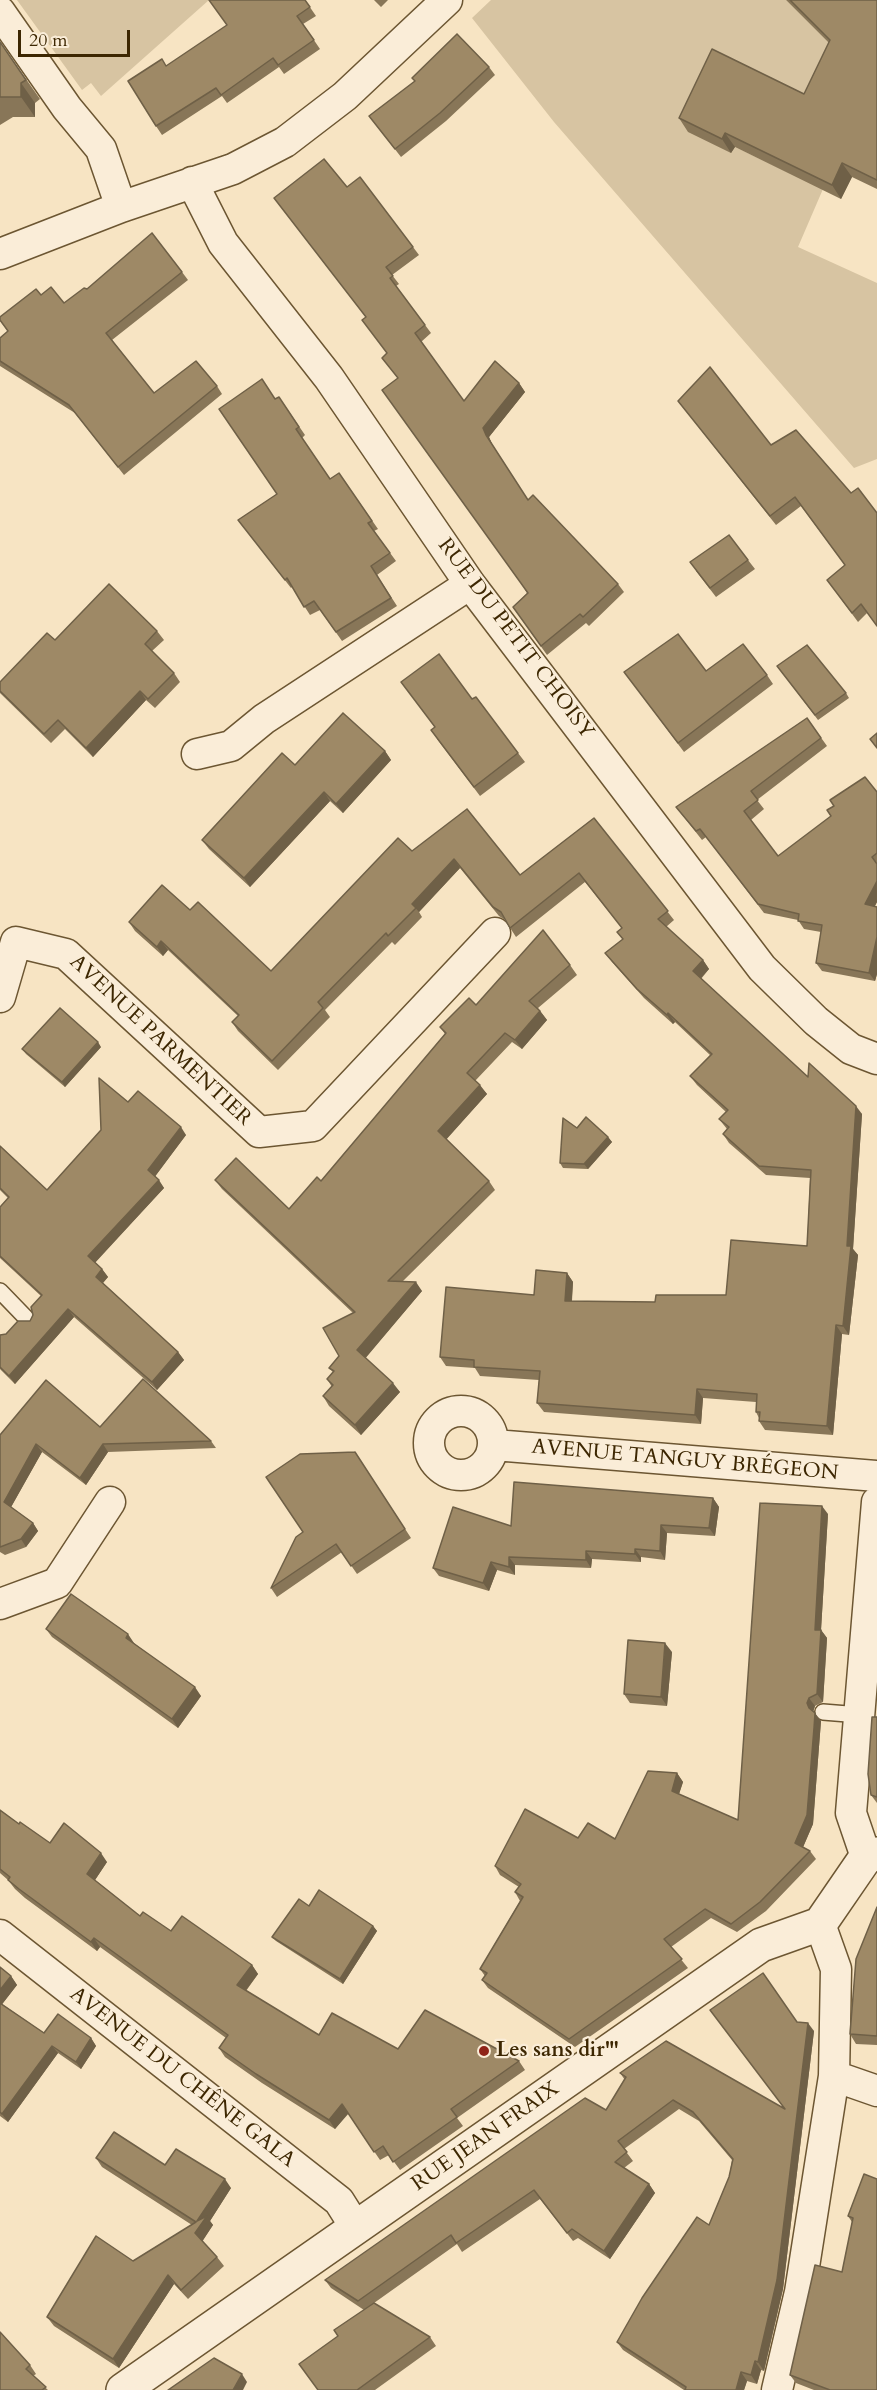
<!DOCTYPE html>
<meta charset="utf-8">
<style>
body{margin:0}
#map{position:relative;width:877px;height:2390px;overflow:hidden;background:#f7e4c3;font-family:Cardo,serif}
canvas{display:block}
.scale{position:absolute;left:18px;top:30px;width:112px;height:27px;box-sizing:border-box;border:3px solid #3d2702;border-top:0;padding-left:8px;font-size:18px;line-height:21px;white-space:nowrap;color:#3d2702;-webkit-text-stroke:4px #faedd8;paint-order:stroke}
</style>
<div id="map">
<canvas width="877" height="2390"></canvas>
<div class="scale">20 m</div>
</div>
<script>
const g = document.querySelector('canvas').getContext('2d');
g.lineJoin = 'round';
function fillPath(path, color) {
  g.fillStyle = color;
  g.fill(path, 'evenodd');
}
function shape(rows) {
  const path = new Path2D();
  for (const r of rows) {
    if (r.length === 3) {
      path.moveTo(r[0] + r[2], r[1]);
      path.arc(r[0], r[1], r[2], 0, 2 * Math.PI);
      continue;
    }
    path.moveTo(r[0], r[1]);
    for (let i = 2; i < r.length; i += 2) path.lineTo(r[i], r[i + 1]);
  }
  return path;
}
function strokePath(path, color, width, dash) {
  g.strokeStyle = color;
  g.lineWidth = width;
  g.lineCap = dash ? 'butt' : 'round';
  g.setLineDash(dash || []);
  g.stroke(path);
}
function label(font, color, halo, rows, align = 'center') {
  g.font = font + ' Cardo,serif';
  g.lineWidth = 4.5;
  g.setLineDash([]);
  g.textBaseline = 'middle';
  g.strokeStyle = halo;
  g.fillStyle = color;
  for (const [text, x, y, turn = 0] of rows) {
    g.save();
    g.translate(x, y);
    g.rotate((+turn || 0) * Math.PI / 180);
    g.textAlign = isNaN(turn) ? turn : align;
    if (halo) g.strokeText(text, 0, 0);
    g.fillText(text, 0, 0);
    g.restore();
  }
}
fillPath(shape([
 [17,0,209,0,101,96,91,83,82,90],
 [491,0,786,0,840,54,814,109,764,86,731,153,735,147,823,189,798,247,877,283,877,459,854,468,554,122,472,18]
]), '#d7c4a2');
const service = shape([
 [0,1291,29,1321],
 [823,1712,860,1715]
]);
const minor = shape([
 [0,12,67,108,101,149,121,207],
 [192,182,223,243,329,378,470,584,762,968,816,1021,851,1049,877,1059],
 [0,254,121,207,233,169,285,142,345,96,447,0],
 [197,754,231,746,264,719,470,584],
 [0,997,16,942,66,954,259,1132,313,1126,495,933],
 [461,1443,32],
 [494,1445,877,1476],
 [0,1604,57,1583,110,1502],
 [866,1857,851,1813,877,1502],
 [0,1935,339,2201,356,2228],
 [834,2076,877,2091],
 [777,2390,800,2292,834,2076,836,1969,820,1924]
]);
const tertiary = shape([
 [123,2390,761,1945,820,1924,866,1857,877,1854]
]);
strokePath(service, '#6c5632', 18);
strokePath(minor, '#6c5632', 33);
strokePath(tertiary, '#6c5632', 36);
strokePath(service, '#faedd8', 15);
strokePath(minor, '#faedd8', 30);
strokePath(tertiary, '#faedd8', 33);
fillPath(shape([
 [305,0,316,16,303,24,320,49,284,74,279,67,227,103,222,96,162,135,156,126,166,66],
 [374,0,388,0,381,7],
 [786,0,877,0,877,189,852,177,841,199,735,147,731,153,688,132,679,118,804,94,829,43],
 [0,42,40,99,35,103,35,117,13,117,0,125],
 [489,67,495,75,446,121,401,157,369,116,415,81,412,78],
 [347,187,413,247,419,255,392,275,399,284,396,286,431,333,421,342,464,401,519,383,525,392,489,437,492,444,528,500,618,584,624,592,589,626,586,623,547,655,513,607,527,593,398,378,382,358,387,353,366,317,274,198],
 [182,272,188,280,112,340,154,393,217,386,222,394,124,475,75,413,0,366,0,338,8,331,0,321,41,295,64,303,87,289],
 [279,397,305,435,302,438,330,479,339,473,378,529,374,531,396,561,377,575,397,606,342,641,320,610,310,615,292,587,291,588,238,520,277,494,276,399],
 [678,401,771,445,796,430,867,613,858,622,827,580,845,565,801,506,776,525],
 [748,560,755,569,716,597,696,571],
 [157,631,164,640,152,651,174,673,180,682,155,708,146,700,93,757,65,729,51,743,0,693,0,682,55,640],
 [777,666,846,693,849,698,818,720],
 [706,671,767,675,773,684,684,752,631,681],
 [472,699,518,753,525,762,480,796,437,739,435,727],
 [807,718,827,746,757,800,764,809,751,820,778,856,877,792,877,902,875,906,877,907,877,974,875,981,822,971,816,963,821,932,804,929,798,920,764,913,706,837,702,840,676,807],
 [385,751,391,760,343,813,330,801,250,887,209,849,202,840,295,765],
 [594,818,674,920,666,927,703,960,709,969,701,979,808,1077,862,1114,853,1249,858,1255,849,1335,842,1334,833,1435,765,1430,759,1421,759,1418,756,1412,756,1402,703,1398,701,1424,544,1412,537,1403,539,1380,480,1376,475,1368,446,1366,440,1357,567,1273,573,1282,572,1301,655,1302,726,1295,807,1246,810,1178,766,1175,729,1143,723,1134,727,1129,719,1119,726,1112,697,1085,690,1076,710,1055,675,1022,673,1024,644,998,612,962,605,953,623,939,617,932,622,928,585,882,516,937,505,920,499,916,460,868,419,912,422,917,395,945,392,942,325,1010,330,1017,278,1070,238,1031,232,1022,238,1016,168,950,163,956,135,931,129,922,190,910,271,971,412,851,520,875],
 [570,965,577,975,538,1008,547,1020,522,1049,512,1042,475,1081,487,1094,446,1139,489,1181,495,1190,403,1281,422,1291,365,1358,400,1392,361,1435,329,1406,323,1396,332,1387,327,1379,333,1372,329,1368,339,1356,353,1313,222,1189,215,1180,289,1209,321,1181,445,1034,440,1027,476,1005],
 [101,1047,65,1087,26,1054,22,1049],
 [128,1102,186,1135,155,1176,164,1188,95,1262,102,1269,108,1277,103,1283,178,1352,184,1360,157,1390,74,1317,15,1384,0,1369,0,1335,6,1334,30,1321,41,1296,0,1258,0,1207,8,1198,0,1190,0,1146,47,1190],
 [577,1128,608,1137,612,1142,588,1169,563,1168,560,1163],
 [100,1427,211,1441,216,1448,108,1452,86,1485,42,1452,11,1507,33,1523,38,1531,26,1547,5,1555,0,1552,0,1435],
 [355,1452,411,1538,357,1574,342,1552,277,1597,271,1588,303,1532],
 [713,1498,719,1507,715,1536,667,1533,665,1560,641,1557,641,1562,592,1559,591,1568,515,1565,515,1575,497,1570,489,1591,439,1576,433,1568,511,1526],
 [828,1514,821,1630,827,1638,823,1702,815,1706,813,1712,821,1721,813,1824,803,1847,810,1851,816,1859,766,1911,737,1932,711,1918,671,1947,688,1968,575,2047,488,1988,482,1980,485,1976,480,1969,520,1901,515,1892,519,1887,500,1875,495,1866,578,1838,615,1839,677,1773,683,1782,679,1794,738,1820],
 [46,1629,134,1643,201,1696,178,1728,52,1637],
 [672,1652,667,1706,630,1703,624,1694],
 [877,1717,877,1803,871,1795],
 [0,1810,19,1824,50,1843,107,1862,95,1880,140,1916,171,1931,252,1965,258,1974,246,1991,319,2035,398,2049,519,2061,525,2070,457,2118,463,2126,400,2170,389,2155,380,2160,348,2113,335,2129,262,2083,225,2057,219,2048,226,2038,100,1947,97,1951,25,1898,15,1889,8,1880,0,1873],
 [309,1906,373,1926,377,1931,343,1984,276,1941,272,1937],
 [877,1907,877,2045,856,2044,850,2034],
 [0,1967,11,1976,17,1985,2,2004,44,2033,91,2038,96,2046,81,2069,58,2053,8,2122,0,2116],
 [797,2022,814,2031,783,2289,764,2371,761,2370,757,2384,747,2381,744,2390,684,2390,623,2350,617,2342,709,2225,729,2177,732,2160,699,2121,679,2109,624,2149,633,2161,624,2168,649,2184,655,2193,610,2259,578,2238,573,2241,540,2199,462,2252,457,2244,374,2303,430,2337,436,2346,375,2390,318,2390,338,2336,364,2310,331,2288,325,2280,606,2110,625,2080,620,2073,784,2108],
 [96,2158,165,2165,231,2188,210,2221,213,2225,202,2241,217,2257,224,2266,188,2299,174,2284,119,2368,54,2326,47,2317,133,2261,192,2225,102,2167],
 [877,2179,877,2390,814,2390,796,2383,790,2375,842,2272,852,2222,848,2216],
 [30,2365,36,2374,33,2376,48,2390,0,2390]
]), '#887658');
fillPath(shape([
 [21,83,35,103,35,117,21,97],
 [725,133,735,147,731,153,722,139],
 [842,163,852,177,841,199,832,185],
 [519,383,525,392,489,437,492,444,486,435,483,428],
 [140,691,146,700,93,757,86,748],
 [385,751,391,760,343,813,336,804],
 [324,792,330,801,250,887,244,878],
 [454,859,460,868,419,912,412,904],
 [877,881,877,902,871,913,865,904],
 [877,937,877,974,875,981,869,973],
 [161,941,168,950,163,956,157,947],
 [703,960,709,969,699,980,693,971],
 [540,1011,547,1020,522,1049,515,1040],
 [668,1013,675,1022,673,1024,667,1015],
 [98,1042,101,1047,65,1087,62,1082],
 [480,1085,487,1094,445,1141,438,1131],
 [856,1106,862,1114,853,1249,858,1255,849,1335,843,1326,847,1246],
 [181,1127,186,1135,154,1178,148,1170],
 [608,1137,612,1142,588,1169,584,1164],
 [159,1180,164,1188,94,1264,88,1256],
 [102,1269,108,1277,101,1285,96,1277],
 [567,1273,573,1282,571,1310,565,1301],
 [416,1282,422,1291,364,1360,357,1350],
 [68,1309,74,1317,15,1384,9,1376],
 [836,1325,842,1334,833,1435,827,1426],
 [178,1352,184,1360,157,1390,152,1382],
 [393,1383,400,1392,361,1435,355,1425],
 [697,1389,703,1398,701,1424,695,1415],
 [36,1444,42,1452,10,1509,4,1502],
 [103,1444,108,1452,86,1485,80,1478],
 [713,1498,719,1507,715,1536,709,1528],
 [822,1506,828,1514,821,1630,827,1638,823,1702,817,1694,815,1630],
 [33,1523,38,1531,26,1547,21,1539],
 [661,1525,667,1533,665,1560,660,1551],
 [635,1549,641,1557,641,1562,635,1554],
 [586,1551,592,1559,591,1568,586,1560],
 [509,1557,515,1565,515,1575,509,1567],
 [491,1562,497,1570,489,1591,483,1583],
 [128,1634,134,1643,132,1646,126,1638],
 [665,1643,672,1652,667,1706,661,1697],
 [195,1687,201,1696,178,1728,172,1719],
 [809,1698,815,1706,813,1712,809,1708,807,1703],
 [815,1713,821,1721,813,1824,801,1852,795,1843],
 [677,1773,683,1782,677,1800,672,1791],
 [101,1853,107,1862,93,1883,87,1874],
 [373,1926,377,1931,343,1984,340,1979],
 [94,1938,100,1947,97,1951,91,1942],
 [252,1965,258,1974,243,1994,237,1985],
 [11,1976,17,1985,0,2007,0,1990],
 [808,2023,814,2031,783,2289,764,2371,758,2362],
 [91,2038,96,2046,81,2069,76,2062],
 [52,2046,58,2053,8,2122,2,2114],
 [342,2104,349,2113,335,2129,329,2120],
 [225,2179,231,2188,210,2221,213,2225,202,2242,195,2233,197,2221],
 [649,2184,655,2193,610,2259,604,2251],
 [168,2275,174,2284,119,2368,113,2359],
 [755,2361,761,2370,757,2384,751,2375],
 [741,2372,747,2381,744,2390,736,2390],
 [242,2374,247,2382,243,2390,233,2390]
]), '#6f6047');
const building = shape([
 [209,0,305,0,310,7,297,16,314,40,278,65,273,58,221,95,216,88,156,126,128,81,162,59,166,66,227,25,209,0],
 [790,0,877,0,877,180,842,163,832,185,725,133,722,139,679,118,712,49,804,94,830,40,790,0],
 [457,34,489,67,440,113,395,149,369,116,415,81,412,78,457,34],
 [0,42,26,80,21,83,21,97,0,97,0,42],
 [324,159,347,187,360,177,413,247,386,267,393,276,390,278,425,325,415,333,464,401,495,361,519,383,483,428,486,435,528,500,533,495,618,584,583,617,580,614,541,646,513,607,528,593,382,390,398,378,382,358,387,353,362,320,366,317,274,198,324,159],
 [152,233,182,272,106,333,154,393,196,361,217,386,118,467,69,405,0,361,0,338,8,331,0,320,0,317,36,289,41,295,51,287,64,303,84,288,87,289,152,233],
 [710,367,771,445,796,430,851,493,858,488,877,513,877,626,861,604,852,613,827,580,845,565,795,497,770,516,678,401,710,367],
 [262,379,275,399,279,397,299,427,296,429,330,479,339,473,372,521,368,523,390,553,371,566,391,598,336,632,314,601,304,607,287,578,285,580,238,520,277,494,219,409,262,379],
 [729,535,748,560,710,588,690,562,729,535],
 [109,584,157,631,145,644,174,673,148,699,140,691,86,748,58,720,44,734,0,691,0,682,47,633,55,640,109,584],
 [678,634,706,671,743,644,767,675,678,743,624,672,678,634],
 [807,645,846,693,815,715,777,666,807,645],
 [439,654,472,699,476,697,518,753,474,787,431,730,435,727,401,682,439,654],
 [343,713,385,751,336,804,324,792,244,878,202,840,282,753,295,765,343,713],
 [807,718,821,738,751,791,758,800,744,811,778,856,831,816,827,810,834,806,830,800,865,777,877,792,877,853,872,857,877,864,877,881,865,904,877,907,877,937,869,973,816,963,822,925,798,921,799,914,758,904,700,829,696,831,676,807,807,718],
 [877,733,877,748,870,739,877,733],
 [467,809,520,875,594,818,668,911,658,919,703,960,693,971,808,1077,809,1063,856,1106,847,1246,851,1246,843,1326,836,1325,827,1426,759,1421,760,1412,756,1412,757,1394,697,1389,695,1415,537,1403,540,1371,474,1367,474,1360,440,1357,446,1287,534,1295,536,1270,567,1273,565,1301,655,1302,656,1295,726,1295,731,1240,807,1246,811,1170,759,1166,723,1134,729,1127,719,1119,728,1110,690,1076,712,1054,668,1013,667,1015,637,989,605,953,623,939,617,932,622,928,579,873,510,928,501,912,493,907,454,859,412,904,416,908,388,936,386,933,318,1002,323,1008,272,1061,232,1022,239,1015,161,941,157,947,129,922,162,885,190,910,198,902,271,971,398,838,412,851,467,809],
 [543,930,570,965,529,1001,540,1011,515,1040,505,1033,467,1073,480,1085,438,1131,489,1181,388,1281,416,1282,357,1350,393,1383,355,1425,323,1396,333,1385,327,1379,334,1371,329,1368,339,1356,323,1328,355,1312,215,1180,236,1158,289,1209,317,1177,321,1181,446,1033,440,1027,469,998,476,1005,543,930],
 [60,1008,98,1042,62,1082,22,1049,60,1008],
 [99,1078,128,1102,138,1091,181,1127,148,1170,159,1180,88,1256,102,1269,96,1277,178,1352,152,1382,68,1309,9,1376,0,1367,0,1335,6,1334,18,1321,30,1321,33,1315,31,1307,42,1295,0,1256,0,1207,9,1197,0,1188,0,1146,47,1190,101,1130,99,1078],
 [586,1117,608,1137,584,1164,560,1163,563,1118,577,1128,586,1117],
 [143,1379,211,1441,103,1444,80,1478,36,1444,4,1502,33,1523,21,1539,0,1547,0,1435,46,1380,100,1427,143,1379],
 [355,1452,405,1529,351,1566,336,1544,271,1588,296,1537,303,1532,266,1477,300,1454,355,1452],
 [514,1482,713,1498,709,1528,661,1525,660,1551,635,1549,635,1554,586,1551,586,1560,509,1557,509,1567,491,1562,483,1583,433,1568,453,1507,511,1526,514,1482],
 [760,1503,822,1506,815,1630,821,1630,817,1694,809,1698,807,1703,809,1708,815,1713,814,1728,807,1815,795,1843,810,1851,760,1902,731,1924,705,1909,664,1939,682,1959,569,2039,482,1980,487,1973,480,1969,523,1897,515,1892,521,1884,495,1866,525,1809,578,1838,588,1823,615,1839,648,1771,677,1773,672,1791,738,1820,760,1503],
 [71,1594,128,1634,126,1638,195,1687,172,1719,46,1629,71,1594],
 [628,1640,665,1643,661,1697,624,1694,628,1640],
 [872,1717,877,1717,877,1797,871,1795,868,1774,872,1717],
 [0,1810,19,1824,20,1822,50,1843,64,1823,101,1853,87,1874,140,1916,143,1912,171,1931,182,1916,252,1965,237,1985,319,2035,332,2013,398,2049,425,2010,519,2061,451,2109,457,2117,393,2162,383,2146,374,2152,342,2104,329,2120,256,2074,219,2048,228,2035,94,1938,91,1942,19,1889,8,1880,10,1877,0,1869,0,1810],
 [319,1890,373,1926,340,1979,272,1937,299,1899,309,1906,319,1890],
 [877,1907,877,2036,850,2034,856,1959,877,1907],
 [0,1967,11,1976,0,1990,0,1967],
 [763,1973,797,2022,808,2023,777,2280,758,2362,755,2361,751,2375,741,2372,736,2390,685,2390,686,2387,617,2342,642,2298,697,2217,709,2225,729,2177,733,2159,693,2112,673,2100,618,2141,627,2152,615,2162,649,2184,604,2251,572,2229,567,2233,534,2190,456,2243,451,2235,358,2301,325,2280,585,2098,606,2110,626,2077,620,2073,666,2041,785,2109,710,2010,763,1973],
 [0,2003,44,2033,58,2014,91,2038,76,2062,52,2046,2,2114,0,2112,0,2003],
 [114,2132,165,2165,176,2149,225,2179,197,2221,207,2216,195,2233,217,2257,181,2290,168,2275,113,2359,47,2317,96,2236,133,2261,196,2222,96,2158,114,2132],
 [864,2174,877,2179,877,2390,830,2390,790,2375,815,2265,842,2272,853,2218,848,2216,864,2174],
 [374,2303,430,2337,357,2390,318,2390,299,2364,338,2336,334,2330,374,2303],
 [0,2332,30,2365,26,2369,46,2387,42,2390,0,2390,0,2332],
 [214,2358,242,2374,233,2390,168,2390,214,2358]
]);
fillPath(building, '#9e8966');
strokePath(building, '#6f6047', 1.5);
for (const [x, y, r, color] of [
 [484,2051,6,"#8f2418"]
]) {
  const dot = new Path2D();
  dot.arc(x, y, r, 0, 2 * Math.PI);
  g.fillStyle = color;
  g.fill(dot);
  strokePath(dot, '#faedd8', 2);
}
label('21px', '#3d2702', '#faedd8', [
 ["RUE DU PETIT CHOISY",515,639,53],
 ["AVENUE PARMENTIER",160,1041,43],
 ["AVENUE TANGUY BRÉGEON",685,1461,5],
 ["AVENUE DU CHÊNE GALA",182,2078,38],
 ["RUE JEAN FRAIX",486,2137,-35]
]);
label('bold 21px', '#3d2702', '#faedd8', [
 ["Les sans dir'''",496,2051]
], 'left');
</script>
